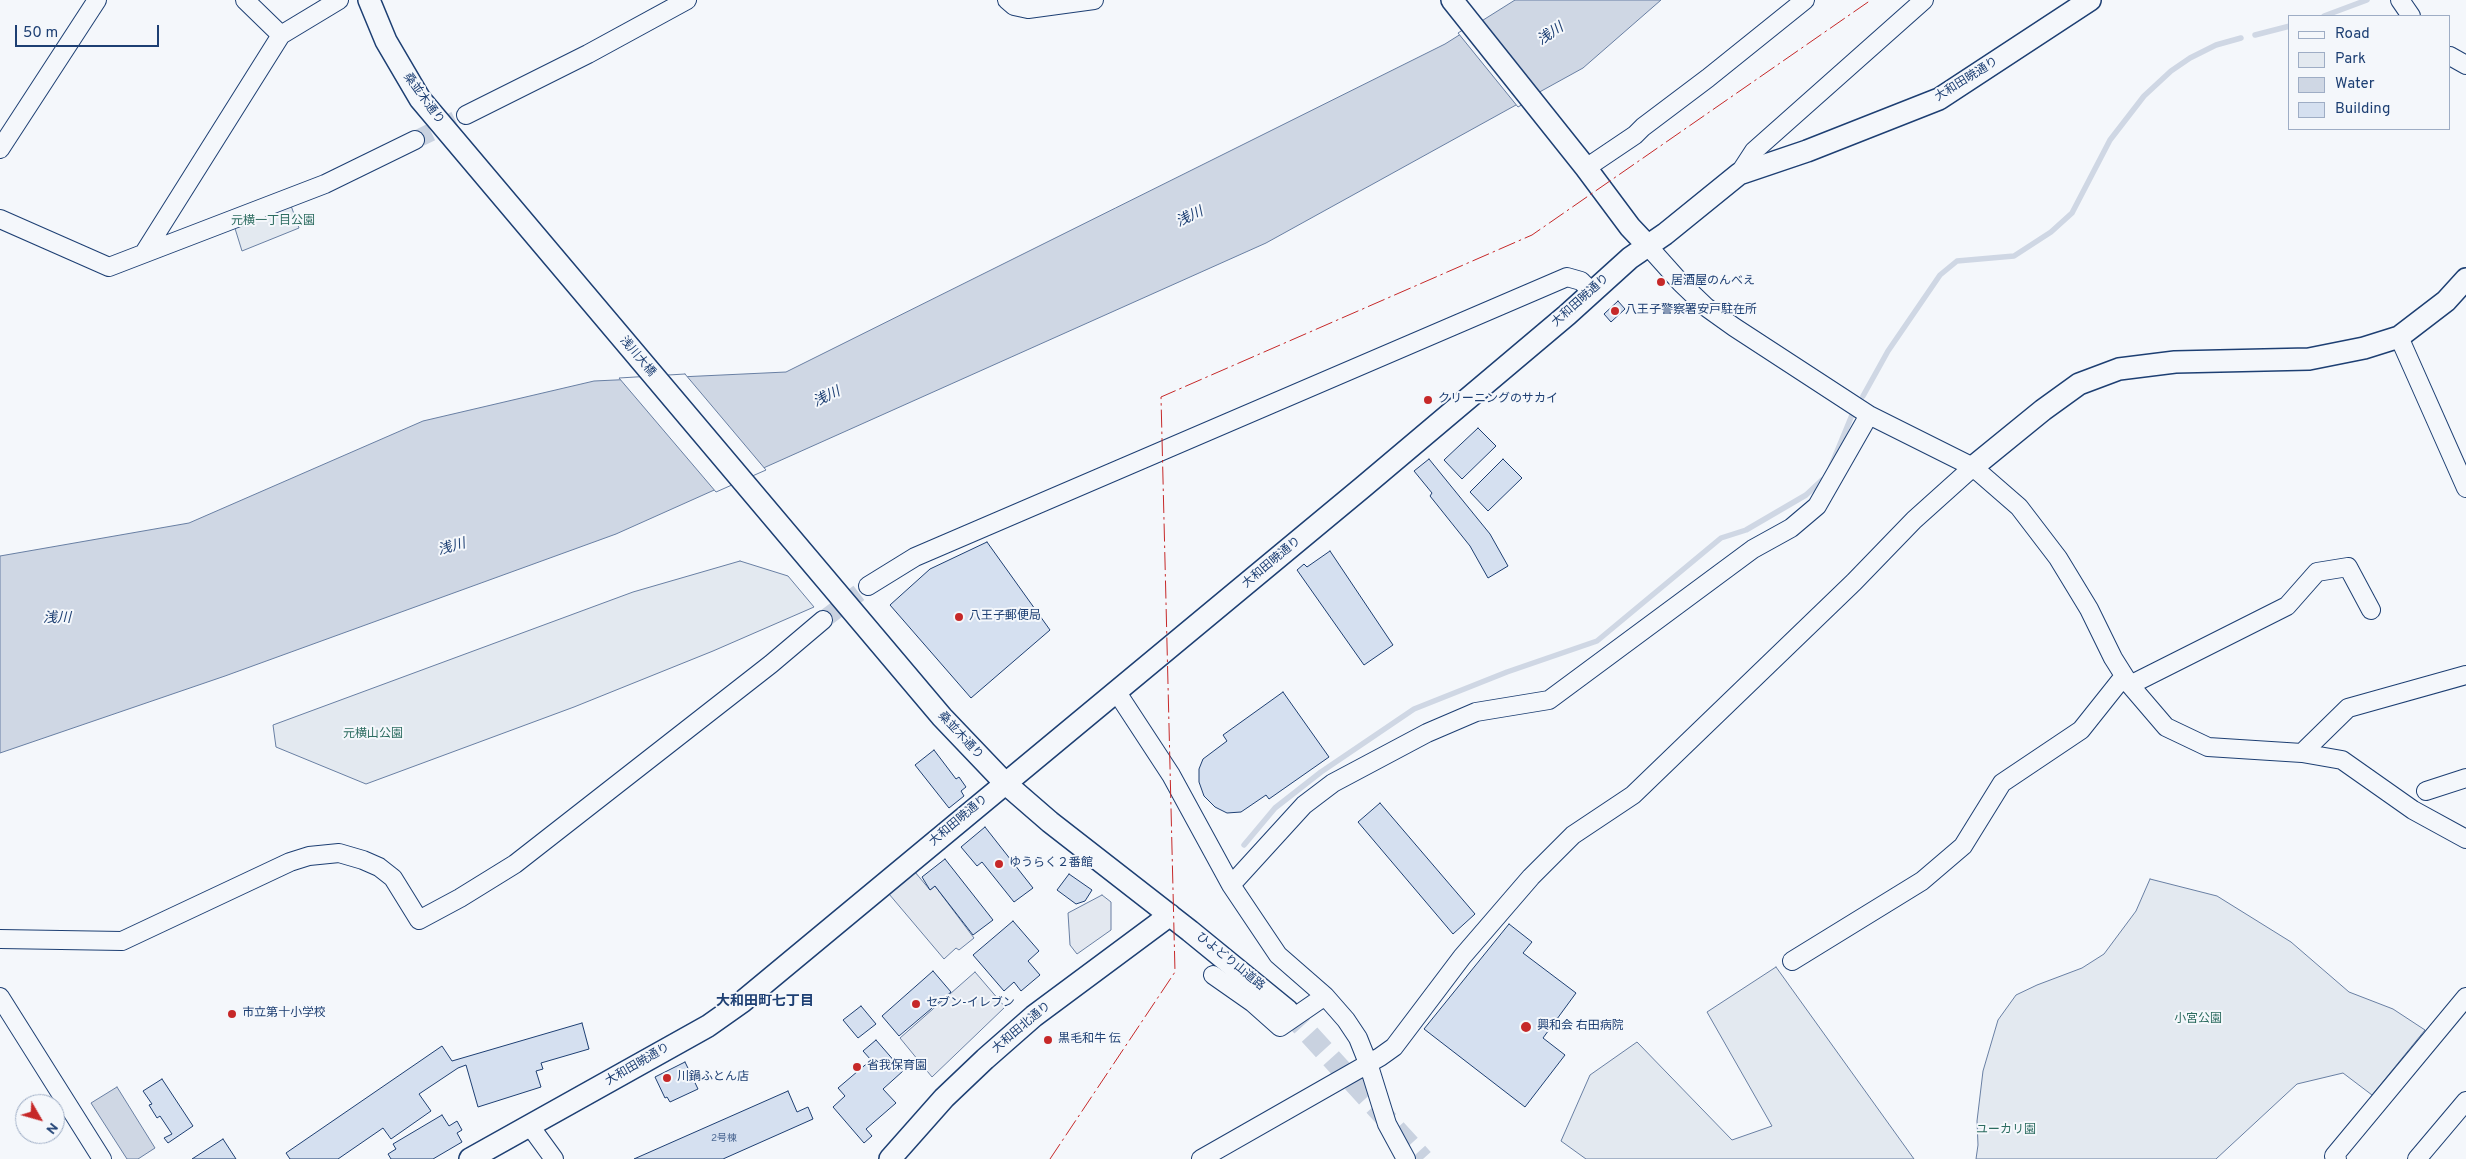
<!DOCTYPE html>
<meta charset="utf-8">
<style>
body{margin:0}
#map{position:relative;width:2466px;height:1159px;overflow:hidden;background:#f4f7fb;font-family:Overpass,sans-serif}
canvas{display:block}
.legend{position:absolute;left:2288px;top:15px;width:162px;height:115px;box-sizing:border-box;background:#f4f7fb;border:1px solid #9eadc5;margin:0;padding:6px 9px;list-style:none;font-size:15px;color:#1d3f73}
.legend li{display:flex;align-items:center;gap:10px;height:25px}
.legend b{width:25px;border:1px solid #9eadc5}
.north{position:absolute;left:15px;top:1094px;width:50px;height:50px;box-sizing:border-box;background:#f4f7fb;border:1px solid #9eadc5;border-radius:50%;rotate:128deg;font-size:14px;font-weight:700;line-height:20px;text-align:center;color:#1d3f73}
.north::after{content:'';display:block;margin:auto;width:18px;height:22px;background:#c62828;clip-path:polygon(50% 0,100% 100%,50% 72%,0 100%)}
.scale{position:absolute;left:15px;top:25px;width:144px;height:22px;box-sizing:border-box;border:2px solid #1d3f73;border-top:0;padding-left:6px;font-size:15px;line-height:18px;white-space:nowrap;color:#1d3f73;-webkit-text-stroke:4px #f4f7fb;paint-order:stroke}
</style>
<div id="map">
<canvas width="2466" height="1159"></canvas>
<ul class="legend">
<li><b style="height:6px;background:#f4f7fb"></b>Road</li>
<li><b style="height:14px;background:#e3e9f0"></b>Park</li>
<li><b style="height:14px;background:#cfd7e4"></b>Water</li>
<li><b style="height:14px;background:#d5e0f0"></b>Building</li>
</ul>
<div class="north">N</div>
<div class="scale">50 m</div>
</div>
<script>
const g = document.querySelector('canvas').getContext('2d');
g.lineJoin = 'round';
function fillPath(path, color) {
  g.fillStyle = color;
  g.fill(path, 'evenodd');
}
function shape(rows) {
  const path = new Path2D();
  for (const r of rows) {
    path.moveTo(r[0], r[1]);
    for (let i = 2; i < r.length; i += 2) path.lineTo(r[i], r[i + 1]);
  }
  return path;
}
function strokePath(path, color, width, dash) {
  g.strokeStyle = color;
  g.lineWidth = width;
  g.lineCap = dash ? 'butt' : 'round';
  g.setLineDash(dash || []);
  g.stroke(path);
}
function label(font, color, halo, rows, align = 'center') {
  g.font = font + ' Overpass,"Noto Sans JP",sans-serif';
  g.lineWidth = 4;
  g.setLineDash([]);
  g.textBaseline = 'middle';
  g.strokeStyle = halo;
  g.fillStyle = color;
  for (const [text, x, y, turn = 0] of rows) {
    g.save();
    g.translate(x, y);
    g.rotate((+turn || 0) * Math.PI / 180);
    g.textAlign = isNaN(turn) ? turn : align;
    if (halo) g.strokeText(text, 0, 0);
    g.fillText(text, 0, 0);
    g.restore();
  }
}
const green = shape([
 [289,200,299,228,242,251,233,222,289,200],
 [740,561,788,576,814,607,713,651,574,707,366,784,276,747,273,725,633,592,740,561],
 [2150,879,2217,896,2291,942,2349,992,2393,1009,2425,1030,2372,1095,2343,1073,2297,1084,2216,1159,1976,1159,1978,1145,1977,1121,1983,1071,1998,1020,2016,995,2037,985,2082,968,2104,954,2136,911,2150,879],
 [1776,967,1914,1159,1586,1159,1561,1141,1590,1075,1637,1042,1732,1140,1772,1126,1707,1012,1776,967]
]);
fillPath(green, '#e3e9f0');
strokePath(green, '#687fa3', 1);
const parking = shape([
 [915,872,930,890,935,886,974,938,959,950,956,948,944,959,889,894,915,872],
 [1102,895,1111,902,1111,930,1077,954,1070,945,1068,913,1102,895],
 [975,972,1005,1007,932,1077,900,1038,975,972]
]);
fillPath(parking, '#e3e8f0');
strokePath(parking, '#687fa3', 1);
const water = shape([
 [1515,0,1661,0,1583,68,1266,243,616,534,225,676,0,753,0,556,189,523,423,421,594,381,786,372,1445,44,1515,0],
 [117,1087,155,1148,138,1159,127,1159,91,1103,117,1087]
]);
fillPath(water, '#cfd7e4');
strokePath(water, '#687fa3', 1);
const pier = shape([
 [1480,19,1541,94,1518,107,1458,33,1480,19],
 [685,374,766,470,716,492,619,378,685,374]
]);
fillPath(pier, '#f4f7fb');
strokePath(pier, '#687fa3', 1);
strokePath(shape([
 [2324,16,2367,0],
 [2255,35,2290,26],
 [1863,396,1888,351,1940,275,1957,261,2014,256,2051,232,2072,213,2110,140,2144,96,2171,71,2190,58,2216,45,2241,38],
 [1831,466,1852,415],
 [1244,845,1275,808,1321,772,1414,709,1507,672,1597,641,1721,538,1746,530,1806,495,1822,480]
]), '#cfd7e4', 5.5);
const building = shape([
 [1618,301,1625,309,1611,322,1604,314,1618,301],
 [1478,428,1496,446,1462,479,1444,460,1478,428],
 [1429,459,1490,534,1508,566,1488,578,1470,546,1430,496,1432,493,1414,471,1429,459],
 [1503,459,1522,478,1488,511,1470,492,1503,459],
 [987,542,1050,630,971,698,890,605,930,569,987,542],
 [1330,551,1393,645,1364,665,1297,570,1304,564,1307,567,1330,551],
 [1283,692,1329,757,1269,799,1266,795,1241,812,1227,813,1215,807,1204,796,1199,782,1199,769,1203,759,1227,741,1223,735,1283,692],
 [934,750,956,779,959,777,966,787,961,791,964,796,949,808,915,765,934,750],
 [1380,803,1475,914,1453,934,1358,822,1380,803],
 [985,827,1033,888,1014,902,982,862,977,866,961,847,985,827],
 [945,859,993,920,973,935,935,886,930,890,922,877,945,859],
 [1069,874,1092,890,1085,901,1076,904,1057,890,1069,874],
 [1013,921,1039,951,1028,961,1040,975,1021,991,1014,982,1004,991,973,955,1013,921],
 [1509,924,1532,942,1523,953,1576,993,1543,1038,1565,1055,1525,1107,1424,1029,1509,924],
 [933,971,951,992,899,1036,882,1016,933,971],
 [861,1006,876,1024,858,1038,843,1020,861,1006],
 [582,1023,589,1049,541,1063,543,1069,536,1071,541,1087,478,1107,466,1065,458,1068,419,1094,431,1111,391,1139,383,1128,338,1159,290,1159,286,1153,442,1046,452,1061,582,1023],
 [876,1040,903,1071,883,1089,896,1103,866,1129,872,1136,864,1143,833,1107,845,1096,838,1088,871,1060,863,1051,876,1040],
 [685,1062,698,1089,670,1102,667,1097,665,1098,655,1077,685,1062],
 [162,1079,193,1126,168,1143,164,1138,172,1134,160,1116,157,1118,149,1105,152,1104,143,1091,162,1079],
 [788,1091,797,1112,808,1107,813,1119,723,1159,634,1159,788,1091],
 [442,1115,449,1126,457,1121,462,1130,457,1133,462,1142,433,1159,391,1159,388,1154,396,1149,393,1144,442,1115],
 [223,1139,236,1159,192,1159,223,1139]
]);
fillPath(building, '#d5e0f0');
strokePath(building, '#1d3f73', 1);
strokePath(shape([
 [415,140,466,115],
 [823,620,868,586]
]), '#c9d2e0', 18, [18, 9]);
strokePath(shape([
 [1288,1011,1423,1159]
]), '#c9d2e0', 21, [21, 11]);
const minor = shape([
 [245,0,281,35],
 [1007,0,1014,6,1028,9,1094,0],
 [2400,0,2411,16],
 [2450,56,2466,65],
 [466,115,588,54,687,0],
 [0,149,97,0],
 [1586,168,1635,135,1643,127,1708,78,1805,0],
 [1739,174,1754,151,1924,0],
 [0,219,109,267,325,184,415,140],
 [1647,245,1681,283,1706,307,1734,327,1869,415,1973,467,2019,507,2058,558,2089,609,2113,658,2130,685,2166,727,2208,747,2302,753,2342,760,2413,810,2466,839],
 [144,253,281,35,339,0],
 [2399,337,2466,488],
 [868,586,915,557,1567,277,1581,281,1591,291],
 [2130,685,2287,606,2317,572,2348,567,2371,610],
 [1116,691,1171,775,1231,885,1278,955,1325,996,1346,1020,1358,1038,1368,1063,1387,1124,1406,1159],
 [2302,753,2348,708,2466,675],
 [2426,791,2466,778],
 [1231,885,1304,805,1333,783,1427,733,1476,712,1549,700,1753,549,1791,528,1817,506,1869,415],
 [0,939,122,941,290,862,309,856,339,853,363,860,379,867,393,878,419,920,460,898,515,864,771,664,823,620],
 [1792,961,1922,881,1963,846,2002,783,2081,730,2124,676],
 [1213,975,1253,1003,1280,1027,1325,996],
 [0,997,102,1159],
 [530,1126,554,1159],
 [1201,1159,1380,1057,1394,1047,1462,957,1531,877,1573,835,1633,795,1854,582,1914,520,1973,467],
 [2337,1159,2334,1156,2466,997],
 [2417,1159,2466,1101]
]);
const tertiary = shape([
 [369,0,386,41,420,99,942,717,1005,783,1050,822,1190,931,1288,1011],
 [1452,0,1586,168,1630,227,1647,245],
 [1973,467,2043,410,2079,384,2119,369,2175,362,2309,359,2364,348,2399,337,2446,301,2466,279],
 [470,1159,708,1026,742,1002,1363,487,1567,315,1630,258,1665,234,1739,174,1807,151,1939,99,2090,0],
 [890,1159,944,1098,985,1059,1034,1016,1170,915]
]);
strokePath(minor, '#1d3f73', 20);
strokePath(tertiary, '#1d3f73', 24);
strokePath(minor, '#f4f7fb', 18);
strokePath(tertiary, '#f4f7fb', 21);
strokePath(shape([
 [1050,1159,1175,972,1161,397,1532,235,1871,0]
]), '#c62828', 1, [18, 4, 2.5, 4]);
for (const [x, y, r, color] of [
 [1661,282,5,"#c62828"],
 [1615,311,5,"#c62828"],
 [1428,400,5,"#c62828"],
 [959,617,5,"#c62828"],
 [999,864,5,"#c62828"],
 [916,1004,5,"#c62828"],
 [232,1014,5,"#c62828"],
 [1526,1027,6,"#c62828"],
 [1048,1040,5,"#c62828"],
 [857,1067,5,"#c62828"],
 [667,1078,5,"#c62828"]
]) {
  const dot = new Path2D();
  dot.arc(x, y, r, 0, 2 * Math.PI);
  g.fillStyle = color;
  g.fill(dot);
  strokePath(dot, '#f4f7fb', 2);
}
label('10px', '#4b6792', null, [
 ["2号棟",724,1139]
]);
label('12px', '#1d3f73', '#f4f7fb', [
 ["大和田暁通り",1967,80,-32],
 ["桑並木通り",423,99,54],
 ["大和田暁通り",1581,301,-42],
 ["浅川大橋",637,357,50],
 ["大和田暁通り",1272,563,-40],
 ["桑並木通り",960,736,47],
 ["大和田暁通り",959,821,-40],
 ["ひよどり山道路",1230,962,39],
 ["大和田北通り",1022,1028,-40],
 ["大和田暁通り",638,1065,-30]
]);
label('12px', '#2c6c60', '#f4f7fb', [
 ["元横一丁目公園",273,222],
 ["元横山公園",373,735],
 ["小宮公園",2198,1020],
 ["ユーカリ園",2006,1131]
]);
label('12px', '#1d3f73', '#f4f7fb', [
 ["居酒屋のんべえ",1671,282],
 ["八王子警察署安戸駐在所",1625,311],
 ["クリーニングのサカイ",1438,400],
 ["八王子郵便局",969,617],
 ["ゆうらく２番館",1009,864],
 ["セブン-イレブン",926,1004],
 ["市立第十小学校",242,1014],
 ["興和会 右田病院",1537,1027],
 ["黒毛和牛 伝",1058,1040],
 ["省我保育園",867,1067],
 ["川鍋ふとん店",677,1078]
], 'left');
label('italic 14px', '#1d3f73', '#f4f7fb', [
 ["浅川",1551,35,-34],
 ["浅川",1190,218,-26],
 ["浅川",827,398,-26],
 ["浅川",452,548,-16],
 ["浅川",57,619]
]);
label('bold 14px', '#1d3f73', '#f4f7fb', [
 ["大和田町七丁目",765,1002]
]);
</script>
